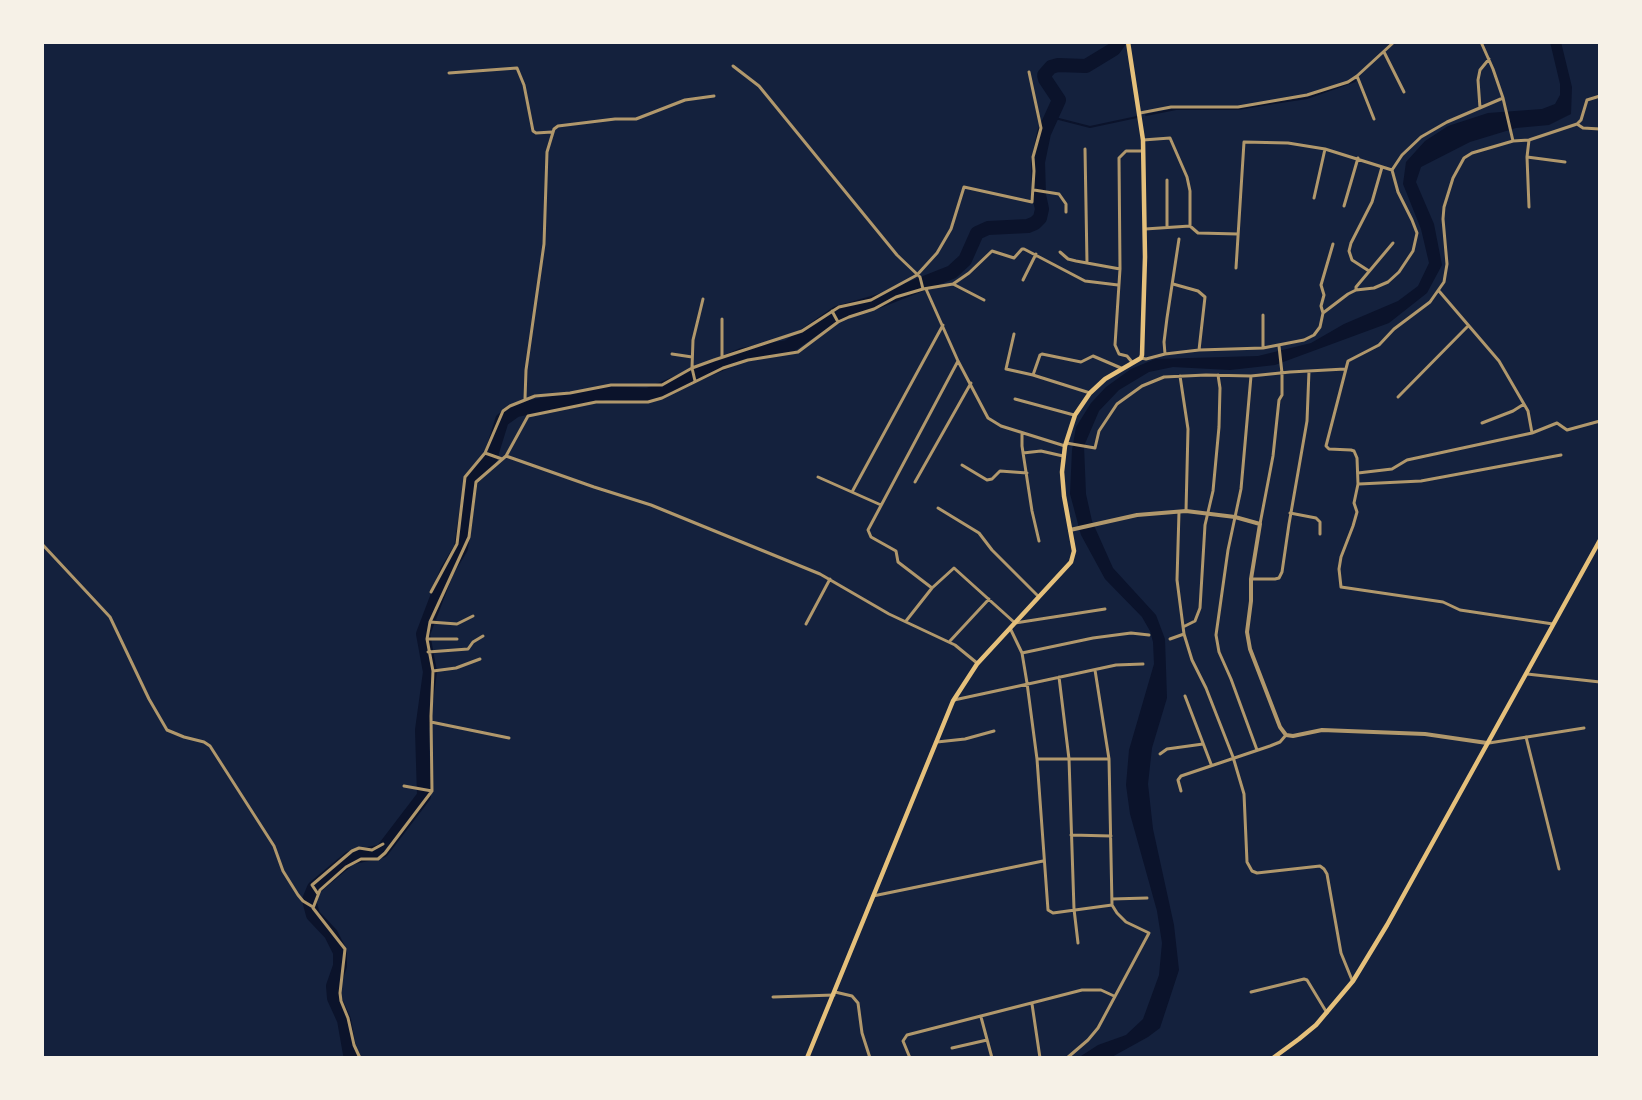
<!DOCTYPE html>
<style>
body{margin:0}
#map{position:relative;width:1642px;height:1100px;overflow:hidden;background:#14213d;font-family:Ubuntu,sans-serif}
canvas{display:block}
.frame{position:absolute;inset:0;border:44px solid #f6f1e7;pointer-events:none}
</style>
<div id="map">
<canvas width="1642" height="1100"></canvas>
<div class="frame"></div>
</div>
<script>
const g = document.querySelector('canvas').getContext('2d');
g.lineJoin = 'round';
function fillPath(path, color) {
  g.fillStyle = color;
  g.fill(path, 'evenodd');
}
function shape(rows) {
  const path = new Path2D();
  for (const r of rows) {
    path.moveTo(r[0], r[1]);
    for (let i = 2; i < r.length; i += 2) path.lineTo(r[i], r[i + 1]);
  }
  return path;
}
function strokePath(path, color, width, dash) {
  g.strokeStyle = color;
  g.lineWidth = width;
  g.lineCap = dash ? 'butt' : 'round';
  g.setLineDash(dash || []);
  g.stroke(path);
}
fillPath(shape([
 [1550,42,1561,42,1572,87,1571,114,1549,125,1516,128,1470,142,1421,167,1416,182,1434,224,1442,265,1427,293,1389,323,1275,365,1230,370,1173,367,1149,372,1119,390,1099,411,1084,446,1086,494,1092,521,1113,568,1156,615,1165,639,1167,698,1152,748,1148,784,1153,829,1174,925,1179,970,1160,1028,1148,1037,1110,1058,1078,1058,1098,1045,1126,1035,1143,1019,1159,975,1162,943,1157,911,1130,814,1126,785,1129,750,1154,664,1153,642,1150,631,1142,617,1105,579,1081,535,1070,494,1072,450,1076,427,1091,403,1106,387,1131,369,1155,359,1258,356,1311,343,1344,324,1398,301,1418,286,1429,263,1421,229,1403,184,1406,162,1425,141,1448,126,1488,113,1542,109,1555,104,1560,95,1560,84]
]), '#0b132b');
strokePath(shape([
 [1146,115,1176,109,1238,109,1274,103,1307,98,1355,81],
 [1051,117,1090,127,1137,117]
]), '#0b132b', 2);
strokePath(shape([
 [353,1058,350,1054,344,1020,334,998,333,986,340,966,340,952,331,934,313,915,309,900,314,888,350,858,382,851,424,796,422,730,430,672,423,634,447,571,461,548,471,480,489,462,502,420,516,410,606,393,648,395,742,355,788,347,837,313,879,301,952,272,965,260,977,233,988,228,1028,226,1035,223,1040,218,1042,209,1039,195,1038,162,1044,133,1059,100,1045,79,1044,75,1051,67,1058,65,1086,66,1114,49,1119,42]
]), '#0b132b', 14);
strokePath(shape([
 [1481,42,1493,69,1503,98,1513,141],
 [1384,52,1404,92],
 [733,66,759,86,897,255,920,277,923,289],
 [449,73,517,68,524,85,533,131,536,133,552,132],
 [1357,76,1374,119],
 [1480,108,1478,80,1480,70,1489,59],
 [1140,113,1171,107,1238,107,1307,95,1348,82,1357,76,1394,42],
 [1577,124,1583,128,1600,129],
 [1143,140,1170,138,1187,177,1190,191,1190,226],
 [1529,140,1527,157,1529,207],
 [1085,149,1087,263],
 [1527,157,1565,162],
 [1167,180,1167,226],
 [1034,190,1059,194,1066,204,1066,212],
 [1314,198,1325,149],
 [1344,206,1358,158],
 [1145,229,1190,226,1198,233,1238,234],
 [1060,252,1068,259,1076,261,1120,269],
 [1236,268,1244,142,1288,143,1325,149,1392,170],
 [1369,271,1352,260,1349,251,1351,243,1372,202,1382,167],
 [1023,280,1036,254],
 [953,284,984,300],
 [1173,284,1198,291,1205,297,1199,350],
 [926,289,958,361,988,418,1001,426,1065,446],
 [1356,290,1356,287,1393,243],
 [1439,291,1499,361,1528,411,1532,433],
 [832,311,838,322],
 [1323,313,1321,306,1324,295,1321,285,1333,244],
 [722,319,722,357],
 [1014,334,1006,369,1033,375,1090,393],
 [1263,348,1263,315],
 [672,354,692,357],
 [1165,354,1164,342,1167,318,1179,239],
 [1141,358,1146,359,1165,354,1199,350,1263,348,1304,340,1314,335,1320,327,1323,313,1348,294,1356,290,1374,288,1388,282,1399,272,1413,251,1417,233,1412,220,1398,192,1392,170,1402,155,1421,137,1447,122,1503,98],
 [1132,362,1127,356,1119,354,1115,345,1120,269,1119,158,1126,151,1143,151],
 [1033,375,1040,355,1042,354,1081,362,1093,356,1121,368],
 [1180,376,1188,429,1186,511],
 [1251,376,1241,489,1228,550,1216,635,1219,652,1231,679,1257,750],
 [695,381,692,368,693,340,703,299],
 [1398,397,1468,326],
 [525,399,526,370,544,244,547,152,554,129,558,126,615,119,636,119,685,100,714,96],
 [1015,399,1074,415],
 [1482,423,1513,411,1524,404],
 [1022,433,1022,446,1032,511,1039,541],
 [1066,443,1095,448,1099,431,1117,404,1142,386,1164,377,1206,375,1251,376,1290,372,1345,369],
 [485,453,502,459],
 [1023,453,1041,451,1063,456],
 [506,456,594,487,651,505,820,574,889,614,955,645,977,663],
 [962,465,987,480,992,479,1000,471,1027,473],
 [1358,473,1392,469,1407,460,1532,433,1557,423,1567,430,1600,421],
 [818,477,881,505],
 [915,482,971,383],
 [1359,484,1421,481,1561,455],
 [852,492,943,325],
 [938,508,979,533,992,550,1039,597],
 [1179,512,1177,580,1184,634,1192,660,1206,688,1233,757,1244,794,1247,862,1252,871,1257,873,1320,866,1324,869,1327,874,1341,953,1352,980],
 [1290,513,1316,518,1320,522,1320,534],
 [1260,524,1273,456,1279,400,1282,395,1282,373,1279,346],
 [42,544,110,617,149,699,167,730,184,737,204,742,210,746,274,846,283,871,298,895,303,901,313,907],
 [1251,579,1275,579,1279,578,1282,572,1289,524,1307,421,1309,371],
 [932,588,898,562,896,551,871,537,868,530,958,361],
 [431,592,457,544,465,477,485,453,503,411,510,406,535,396,570,393,611,385,662,385,692,368,714,360,802,331,839,307,871,300,917,275,937,253,951,229,964,187,1032,202,1034,171,1033,157,1041,128,1029,72],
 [906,621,932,588,954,568,1015,623,1105,609],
 [430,622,457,624,473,616],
 [806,624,830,579],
 [1553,624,1460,610,1443,602,1341,587,1339,569,1341,557,1353,526,1357,512,1354,503,1358,484,1357,458,1354,451,1351,450,1329,449,1326,446,1348,361,1379,345,1394,329,1430,302,1444,282,1447,264,1443,219,1444,207,1453,178,1464,158,1472,153,1513,141,1529,140,1577,124,1581,120,1587,100,1600,96],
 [1183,627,1195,621,1200,608,1205,525,1213,491,1219,427,1220,388,1218,375],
 [1010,628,1022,653,1027,683,1037,759,1048,910,1053,913,1112,905],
 [427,639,457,639],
 [1170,639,1184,634],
 [950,641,989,599],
 [428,652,468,649,473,642,483,636],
 [1022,653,1093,638,1131,633,1149,635],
 [433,671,456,668,480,659],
 [1527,674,1600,682],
 [1059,677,1069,759,1074,909,1078,943],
 [1185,696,1211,764],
 [954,700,1116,665,1143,664],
 [431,722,509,738],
 [1526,737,1559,869],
 [937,742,965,739,994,731],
 [1489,743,1584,728],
 [1160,754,1167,749,1203,744],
 [1037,759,1109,759],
 [404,786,432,791],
 [1181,791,1178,780,1181,776,1270,746,1280,742,1286,735],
 [1071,835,1111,836],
 [318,894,312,885,352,851,359,848,372,850,383,844],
 [873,896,1043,861],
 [1112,899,1147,898],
 [835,992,852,996,858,1003,862,1033,870,1058],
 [1251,992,1304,979,1307,980,1327,1013],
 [773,997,834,995],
 [1032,1004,1040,1058],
 [981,1017,992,1058],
 [952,1048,987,1040],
 [360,1058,354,1045,348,1018,341,1001,340,993,345,949,313,908,320,890,346,867,361,859,378,859,385,853,432,791,431,716,433,671,427,639,430,622,469,537,476,482,506,456,528,416,596,402,648,402,662,398,723,368,748,360,798,352,838,322,849,317,874,309,896,297,923,289,953,284,969,273,992,251,1014,258,1022,249,1024,249,1085,281,1118,285],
 [910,1058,903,1041,907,1035,1082,990,1101,990,1114,996],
 [1067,1058,1088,1040,1098,1028,1149,933,1126,922,1117,913,1112,905,1109,759,1095,670]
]), '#b1986c', 3);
strokePath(shape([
 [1070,530,1137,515,1186,511,1235,517,1260,524,1251,579,1251,601,1247,632,1250,649,1280,727,1286,735,1293,736,1322,730,1425,734,1487,743]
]), '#b1986c', 4);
strokePath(shape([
 [807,1058,953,701,977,664,1071,562,1074,551,1064,496,1062,472,1065,446,1075,415,1090,393,1105,379,1141,358,1142,355,1145,257,1143,140,1128,42],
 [1273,1058,1299,1039,1316,1025,1353,981,1387,925,1600,540]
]), '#e5c07b', 4.5);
</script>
